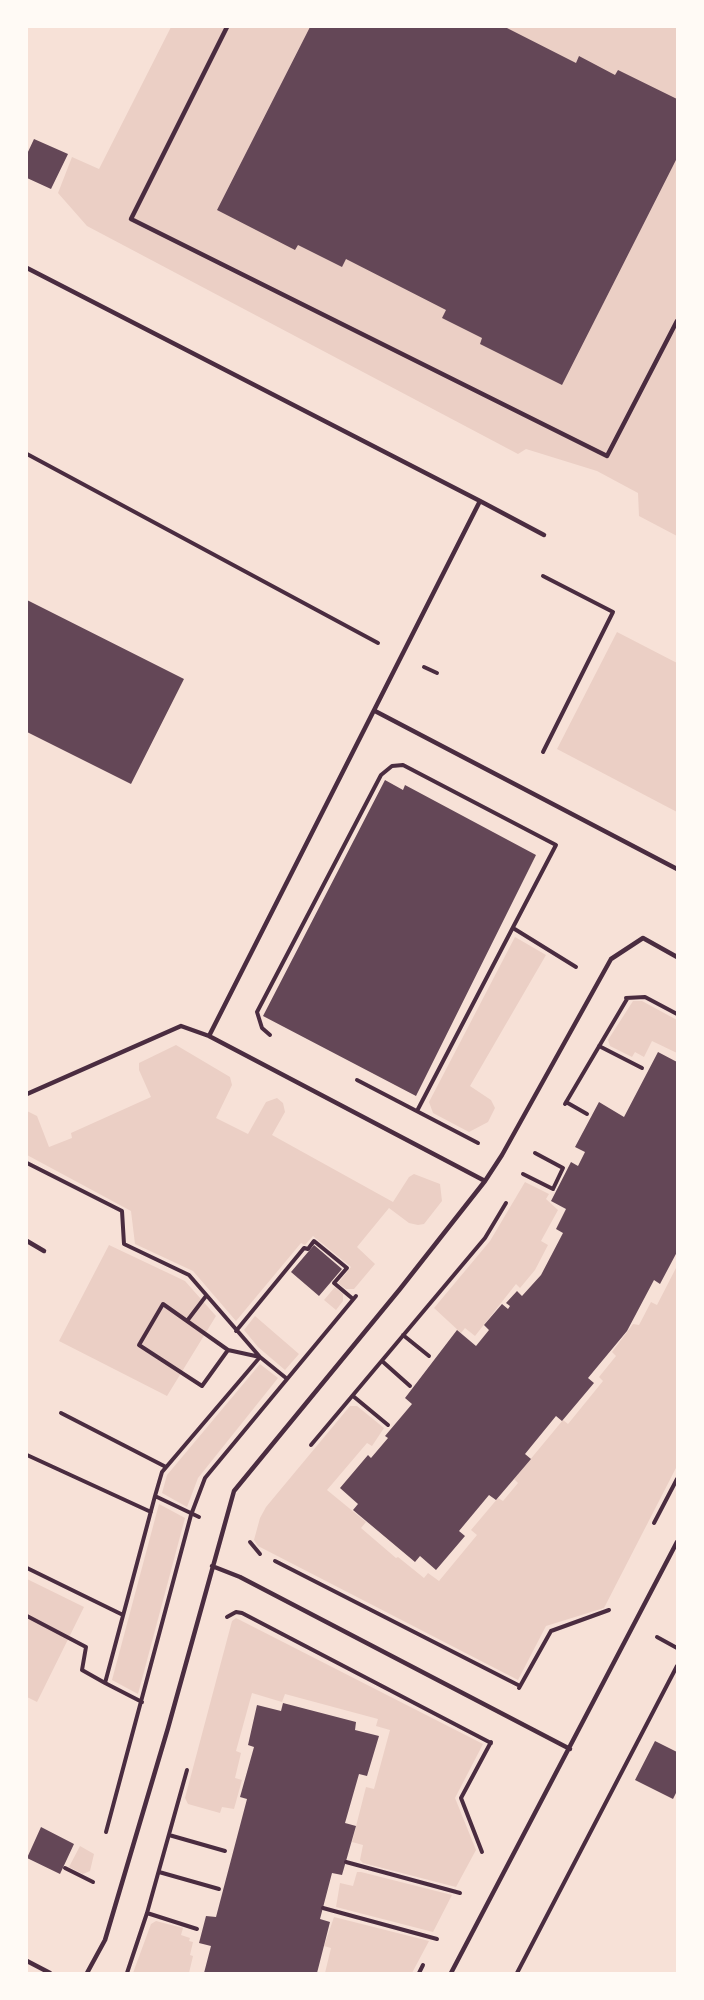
<!DOCTYPE html>
<style>
body{margin:0}
#map{position:relative;width:704px;height:2000px;overflow:hidden;background:#f7e1d7;font-family:"Noto Sans",sans-serif}
canvas{display:block}
.frame{position:absolute;inset:0;border:28px solid #fffaf5;pointer-events:none}
</style>
<div id="map">
<canvas width="704" height="2000"></canvas>
<div class="frame"></div>
</div>
<script>
const g = document.querySelector('canvas').getContext('2d');
g.lineJoin = 'round';
function fillPath(path, color) {
  g.fillStyle = color;
  g.fill(path, 'evenodd');
}
function shape(rows) {
  const path = new Path2D();
  for (const r of rows) {
    path.moveTo(r[0], r[1]);
    for (let i = 2; i < r.length; i += 2) path.lineTo(r[i], r[i + 1]);
  }
  return path;
}
function strokePath(path, color, width, dash) {
  g.strokeStyle = color;
  g.lineWidth = width;
  g.lineCap = dash ? 'butt' : 'round';
  g.setLineDash(dash || []);
  g.stroke(path);
}
fillPath(shape([
 [171,27,677,27,677,536,639,516,638,493,597,471,526,449,518,454,87,226,58,193,72,157,99,169],
 [617,632,677,663,677,812,557,749],
 [515,937,546,955,470,1086,491,1100,495,1108,488,1122,469,1132,433,1113,429,1102],
 [633,1001,642,1001,677,1020,677,1053,652,1041,644,1057,635,1052,632,1057,610,1046,608,1040],
 [176,1045,230,1077,232,1085,216,1118,248,1134,266,1102,277,1098,283,1103,285,1112,272,1135,393,1202,409,1177,414,1174,440,1184,442,1201,424,1224,418,1225,409,1223,389,1208,357,1247,375,1264,354,1289,346,1289,338,1283,351,1267,313,1236,305,1245,301,1243,236,1321,193,1271,135,1244,131,1211,27,1155,27,1111,37,1116,49,1147,72,1138,71,1133,151,1097,139,1070,139,1063],
 [525,1182,549,1194,546,1199,558,1210,541,1241,548,1245,535,1270,520,1288,516,1284,475,1336,465,1328,461,1333,434,1308,490,1241],
 [109,1245,185,1281,216,1316,167,1396,59,1341],
 [677,1266,677,1466,604,1608,546,1626,518,1680,258,1546,254,1540,260,1518,266,1507,350,1406,357,1406,384,1428,372,1446,367,1443,327,1490,366,1522,361,1528,396,1558,398,1557,424,1578,428,1573,439,1581,477,1535,471,1530,498,1498,503,1501,518,1483,514,1479,563,1420,568,1424,603,1381,599,1377,616,1356,612,1352,633,1324,639,1325,651,1302,657,1305],
 [335,1287,343,1294,343,1301,336,1310,324,1300],
 [255,1316,299,1354,285,1370,258,1347,244,1330],
 [260,1364,278,1378,198,1478,187,1507,162,1493,167,1475],
 [159,1504,185,1518,138,1694,112,1680],
 [27,1579,84,1607,37,1702,27,1697],
 [236,1618,483,1744,455,1798,476,1850,456,1887,363,1863,360,1860,363,1845,352,1842,366,1787,374,1789,390,1730,376,1726,378,1719,285,1694,282,1702,252,1693,236,1751,241,1753,235,1778,242,1780,234,1809,222,1807,220,1813,188,1804,185,1798,232,1621],
 [80,1846,94,1854,90,1871,83,1874,69,1867],
 [357,1872,361,1872,452,1895,433,1932,336,1907,340,1883,353,1886],
 [334,1917,429,1941,412,1973,325,1973,331,1948,324,1946],
 [156,1921,183,1928,181,1935,190,1938,189,1941,193,1942,190,1955,193,1956,189,1973,133,1973,151,1924]
]), '#ebcfc5');
fillPath(shape([
 [310,27,505,27,576,63,579,56,615,75,618,70,677,99,677,158,562,385,480,344,482,338,442,318,446,310,346,259,342,267,298,245,295,250,217,210],
 [34,139,68,154,51,189,27,178,27,154],
 [27,600,184,679,131,784,27,732],
 [385,780,403,790,405,785,536,855,416,1096,263,1016],
 [658,1052,677,1062,677,1252,660,1284,654,1280,627,1331,588,1378,594,1383,562,1421,556,1416,525,1454,531,1459,496,1500,489,1495,459,1531,465,1536,436,1570,420,1556,415,1562,353,1510,358,1504,340,1488,368,1455,371,1458,388,1438,385,1436,412,1404,405,1398,457,1330,476,1346,489,1330,484,1325,502,1304,508,1309,510,1306,506,1303,517,1291,522,1296,541,1275,563,1233,556,1229,566,1209,551,1201,571,1162,578,1166,585,1152,575,1147,599,1102,624,1117],
 [314,1245,342,1269,319,1296,291,1272],
 [283,1703,356,1722,355,1730,379,1736,367,1776,359,1774,345,1823,356,1826,342,1875,332,1873,320,1919,330,1922,317,1973,204,1973,211,1946,199,1943,206,1916,216,1917,247,1799,240,1797,254,1747,248,1745,257,1705,281,1711],
 [655,1741,677,1752,677,1791,673,1799,635,1780],
 [41,1827,74,1844,60,1874,27,1858]
]), '#644757');
strokePath(shape([
 [27,454,378,643],
 [543,576,613,612,543,752],
 [424,667,437,673],
 [513,928,576,967],
 [626,998,645,997,677,1014],
 [270,1035,262,1028,257,1012,381,775,392,766,403,765,556,845,417,1111],
 [599,1046,642,1068],
 [357,1080,478,1143],
 [566,1102,587,1114],
 [565,1104,627,999],
 [27,1163,122,1211,124,1244,189,1275,260,1357,286,1378],
 [523,1174,553,1189,563,1168,535,1153],
 [187,1321,206,1296],
 [236,1331,304,1248,308,1249,314,1241,347,1268,334,1283,353,1299],
 [403,1335,429,1356],
 [382,1361,410,1386],
 [353,1396,388,1425],
 [61,1413,166,1467],
 [311,1445,485,1238,506,1203],
 [27,1455,151,1512],
 [155,1496,162,1472,260,1357,228,1350,163,1304,139,1345,202,1386,228,1350],
 [654,1523,677,1479],
 [250,1542,260,1554],
 [275,1561,520,1686],
 [27,1568,123,1615],
 [27,1616,86,1647,82,1670,105,1683],
 [227,1617,236,1612,242,1613,491,1743],
 [657,1637,677,1648],
 [519,1688,551,1631,609,1610],
 [142,1702,105,1683,155,1496,199,1517],
 [106,1832,191,1515,205,1478,356,1296],
 [169,1835,225,1851],
 [482,1852,461,1798,491,1742],
 [346,1862,460,1893],
 [65,1868,93,1882],
 [159,1872,219,1889],
 [323,1908,437,1939],
 [147,1913,197,1929],
 [127,1973,147,1913,187,1770],
 [419,1973,423,1965],
 [517,1973,677,1666]
]), '#4a2c40', 4);
strokePath(shape([
 [227,27,131,219,607,456,677,321],
 [27,268,480,501,209,1036,485,1181],
 [480,501,544,535],
 [375,711,677,869],
 [27,1094,181,1026,209,1036],
 [27,1241,44,1251],
 [212,1566,240,1577,570,1749],
 [27,1961,50,1973],
 [87,1973,105,1940,168,1728,234,1491,400,1289,485,1181,502,1155,611,959,643,938,677,957],
 [451,1973,677,1542]
]), '#4a2c40', 4.5);
</script>
